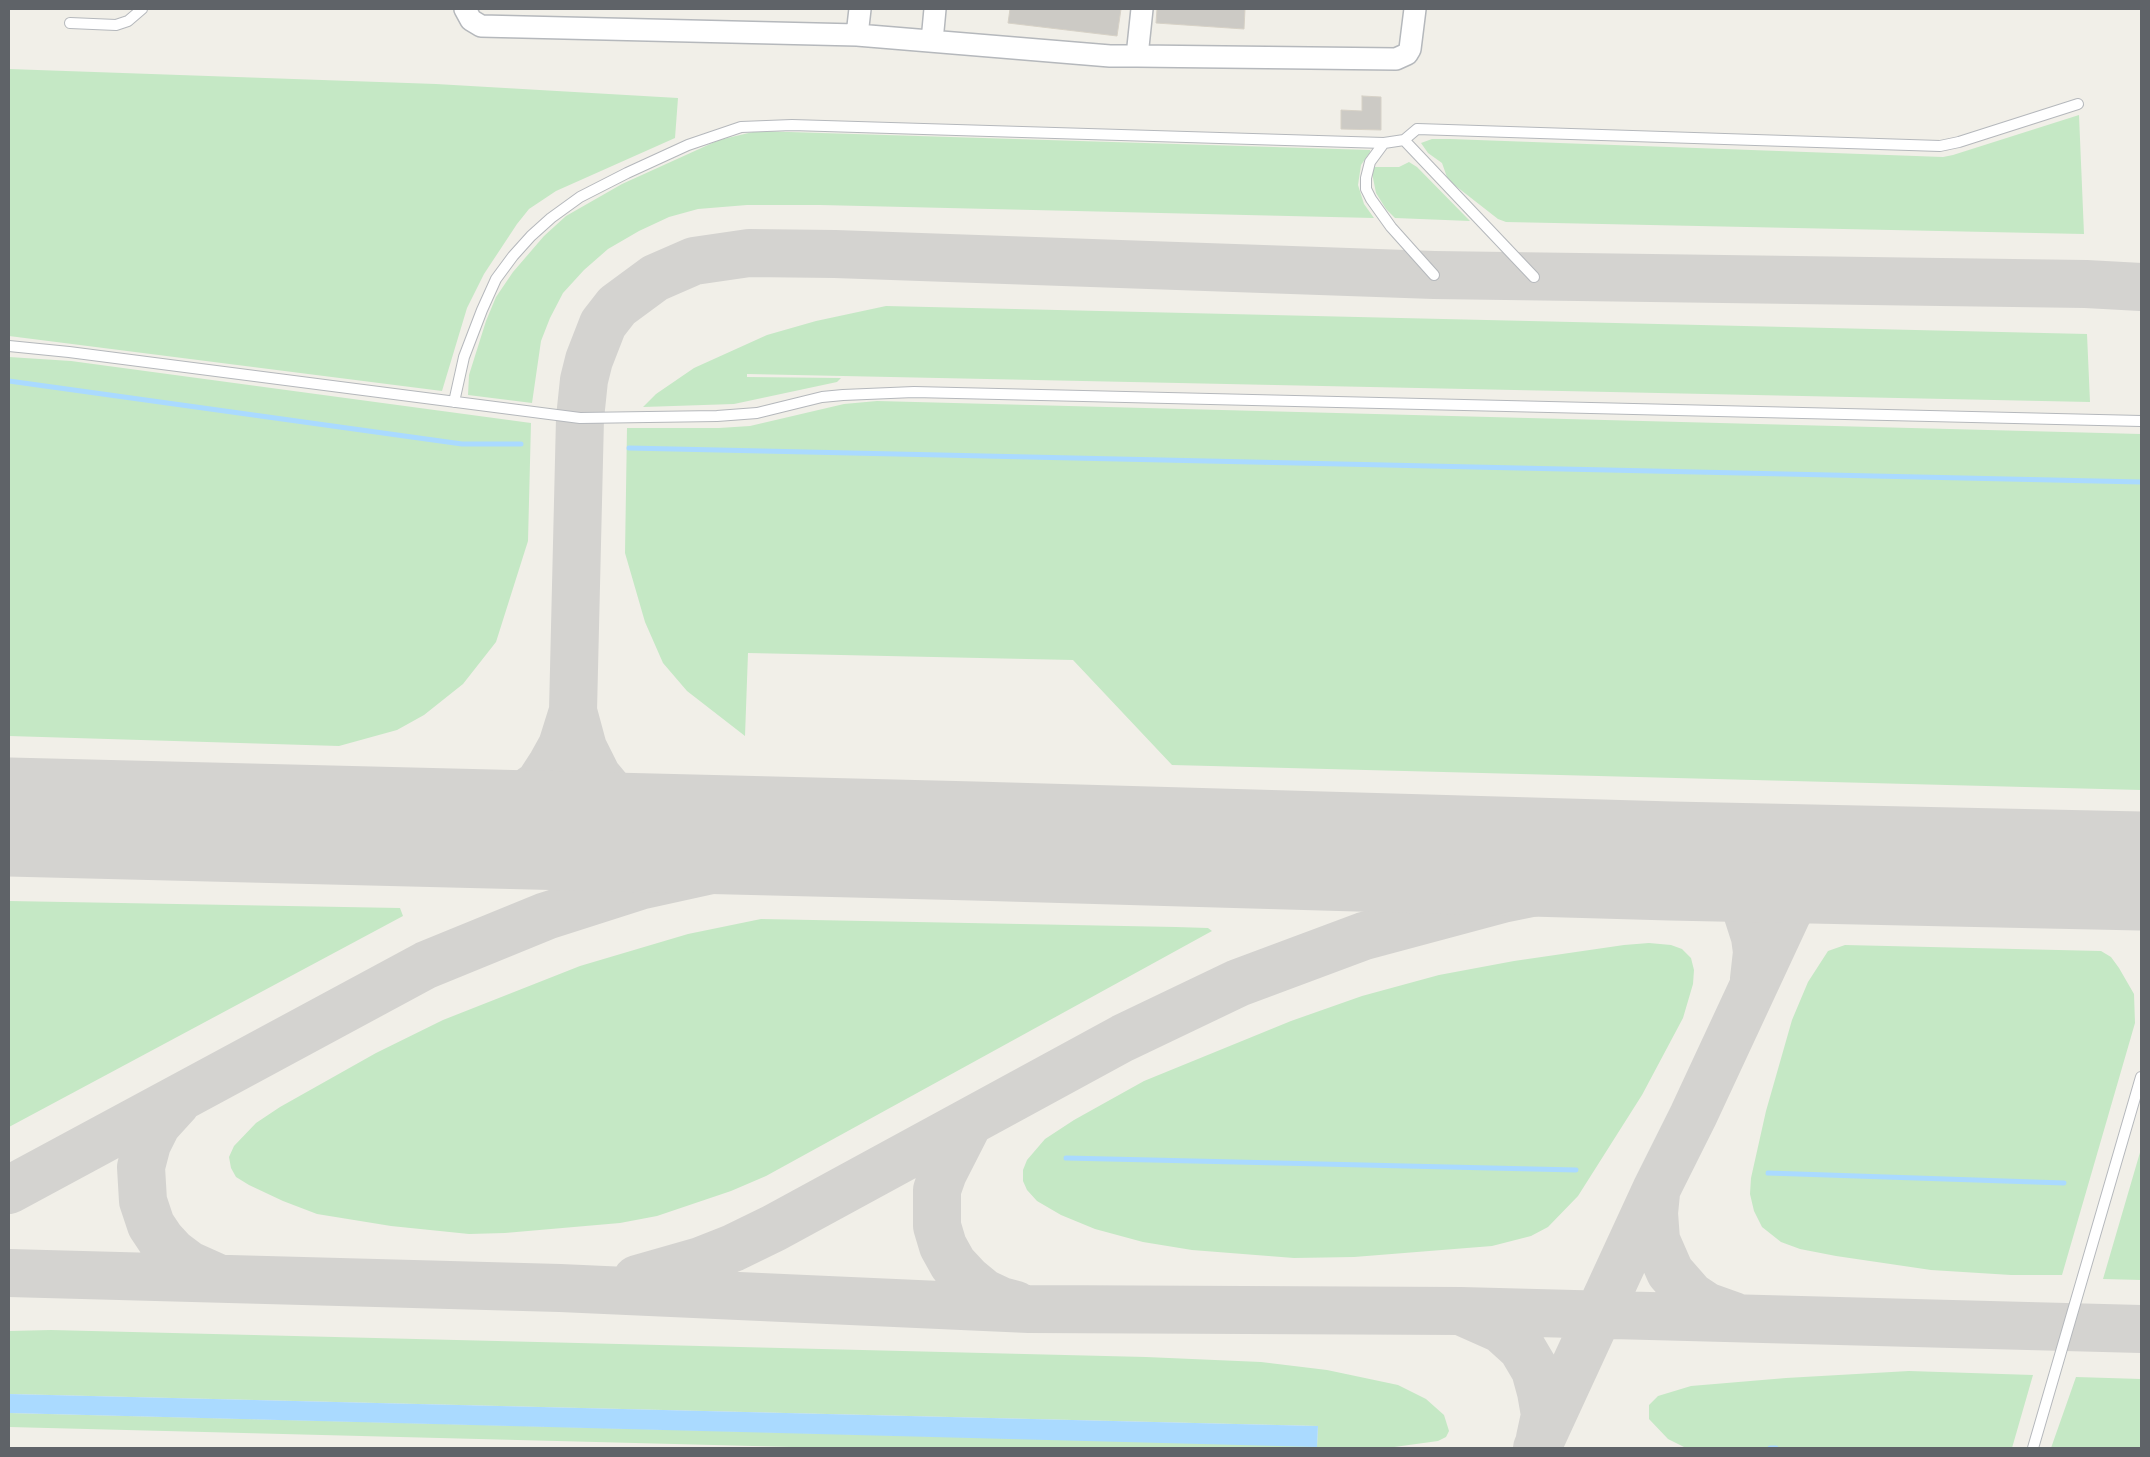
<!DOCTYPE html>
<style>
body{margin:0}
#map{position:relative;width:2150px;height:1457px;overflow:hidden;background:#f1efe8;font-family:Signika,sans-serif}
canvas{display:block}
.frame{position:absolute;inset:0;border:10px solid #5f6368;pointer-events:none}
</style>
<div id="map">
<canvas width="2150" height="1457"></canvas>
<div class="frame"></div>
</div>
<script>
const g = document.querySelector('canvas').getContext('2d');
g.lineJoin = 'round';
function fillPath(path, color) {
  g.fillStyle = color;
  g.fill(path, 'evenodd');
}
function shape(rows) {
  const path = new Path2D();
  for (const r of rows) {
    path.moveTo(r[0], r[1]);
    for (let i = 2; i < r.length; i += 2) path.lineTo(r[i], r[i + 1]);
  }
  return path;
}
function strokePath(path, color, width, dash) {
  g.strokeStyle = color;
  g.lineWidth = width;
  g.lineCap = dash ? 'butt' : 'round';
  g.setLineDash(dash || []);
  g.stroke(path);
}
fillPath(shape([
 [9,69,436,84,678,98,675,138,556,191,529,209,517,224,484,274,467,308,442,391,9,336],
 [2079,115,2084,234,1506,222,1498,219,1448,180,1442,163,1428,153,1421,143,1432,139,1450,139,1943,157,1953,155],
 [757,131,1370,150,1370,152,1361,165,1358,185,1364,204,1374,218,820,205,747,205,698,209,669,217,639,231,608,249,584,270,563,293,550,318,541,341,532,403,468,395,469,375,486,321,496,297,513,272,544,236,566,216,622,184,719,140],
 [1409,162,1417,167,1470,221,1395,218,1386,209,1376,193,1372,173,1374,167,1399,167],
 [886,306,2087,334,2090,402,747,374,747,377,841,378,837,382,734,404,643,407,656,394,694,368,767,335,816,321],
 [9,357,71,361,531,423,528,541,496,642,463,684,424,715,397,730,339,746,9,736],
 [877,401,2141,434,2141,790,1172,765,1073,660,748,653,745,736,687,691,663,663,645,622,625,553,627,428,719,428,750,426,844,404],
 [9,901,400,908,403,916,9,1127],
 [761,919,1176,927,1208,928,1212,931,766,1176,731,1191,657,1216,620,1223,505,1233,469,1234,391,1226,317,1214,283,1201,249,1185,236,1177,231,1168,229,1157,234,1146,256,1123,280,1107,376,1053,443,1020,580,966,688,934],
 [1649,943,1671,945,1682,949,1691,958,1694,970,1693,984,1683,1018,1642,1095,1578,1196,1548,1227,1531,1236,1492,1246,1354,1257,1294,1258,1192,1250,1143,1242,1095,1229,1061,1215,1037,1201,1027,1190,1023,1181,1023,1170,1027,1160,1045,1139,1074,1120,1144,1081,1291,1021,1362,996,1439,975,1514,961,1624,945],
 [1845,945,2101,951,2111,957,2119,968,2134,994,2135,1023,2062,1275,2011,1275,1931,1270,1836,1256,1800,1249,1781,1242,1762,1227,1754,1211,1750,1194,1751,1178,1766,1111,1792,1020,1808,982,1828,951],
 [2141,1149,2141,1280,2103,1279],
 [51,1330,1146,1357,1261,1362,1327,1370,1398,1385,1426,1399,1444,1415,1449,1431,1446,1437,1438,1441,1387,1448,831,1448,9,1427,9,1413,1317,1446,1318,1426,9,1394,9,1331],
 [1909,1371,2033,1375,2012,1448,1686,1448,1668,1439,1649,1419,1649,1405,1658,1396,1691,1386,1786,1378],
 [2076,1377,2141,1379,2141,1448,2051,1448]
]), '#c5e8c5');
fillPath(shape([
 [9,1394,1318,1426,1317,1447,9,1413]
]), '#aadaff');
strokePath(shape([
 [9,381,462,444,521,444],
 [629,448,2141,482],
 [1066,1158,1576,1170],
 [1768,1173,2064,1183],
 [1770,1448,1776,1448]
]), '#aadaff', 5);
strokePath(shape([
 [403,827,451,823,480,817,501,810,518,799,539,784,552,764,562,746,573,711],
 [743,836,683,831,652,821,634,812,612,794,597,776,583,748,573,711,580,418,584,380,589,360,603,324,617,306,655,278,694,261,749,253,835,254,1434,275,2086,284,2141,287],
 [1687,865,1704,870,1720,880,1736,894,1746,909,1755,937,1757,952,1754,979],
 [177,1102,157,1124,147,1144,141,1167,143,1201,151,1225,161,1240,173,1253,189,1265,218,1278],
 [969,1122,943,1173,937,1190,937,1226,943,1246,953,1264,967,1279,984,1293,1001,1301,1016,1305],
 [9,1190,426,965,546,916,643,885,743,863,847,849,974,841],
 [1656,1193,1654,1213,1656,1240,1670,1272,1691,1296,1706,1306,1734,1316],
 [9,1273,560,1288,1029,1309,1461,1311,2141,1329],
 [637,1279,700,1261,733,1248,774,1228,1123,1038,1238,983,1364,936,1502,899,1576,884,1643,875,1704,870,1822,865],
 [1465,1313,1501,1329,1522,1348,1535,1370,1541,1392,1545,1415,1540,1438],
 [1537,1448,1656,1190,1693,1116,1787,914,1795,901,1816,884,1844,870,1865,865]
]), '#d4d3d0', 48);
strokePath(shape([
 [9,817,974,841,1671,861,2141,871]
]), '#d4d3d0', 119);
const building = shape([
 [1010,9,1121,9,1117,36,1008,23,1010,9],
 [1157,9,1245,9,1244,29,1156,23,1157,9],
 [1362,96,1381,97,1381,130,1341,129,1341,110,1362,111,1362,96]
]);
fillPath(building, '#cccac5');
strokePath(building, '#d6d1c6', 1);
const service = shape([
 [70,23,116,25,128,21,142,9],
 [1404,140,1534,277],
 [1384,143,1370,162,1366,178,1366,189,1371,199,1391,227,1434,275],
 [9,346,69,352,580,418,717,416,757,413,822,397,843,395,914,392,2141,421],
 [454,402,464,357,482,310,496,279,513,256,531,236,551,218,580,197,627,173,688,145,741,127,792,125,1384,143,1404,140,1417,129,1940,146,1959,142,2078,104],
 [2033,1448,2141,1077]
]);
const minor = shape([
 [465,9,471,20,481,26,857,35],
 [860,9,857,35,1110,56,1137,56,1142,9],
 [932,41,935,9],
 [1137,56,1396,59,1407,54,1410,49,1415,9]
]);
strokePath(service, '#b5b8bc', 12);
strokePath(minor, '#b5b8bc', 24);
strokePath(service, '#fff', 10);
strokePath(minor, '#fff', 21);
</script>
